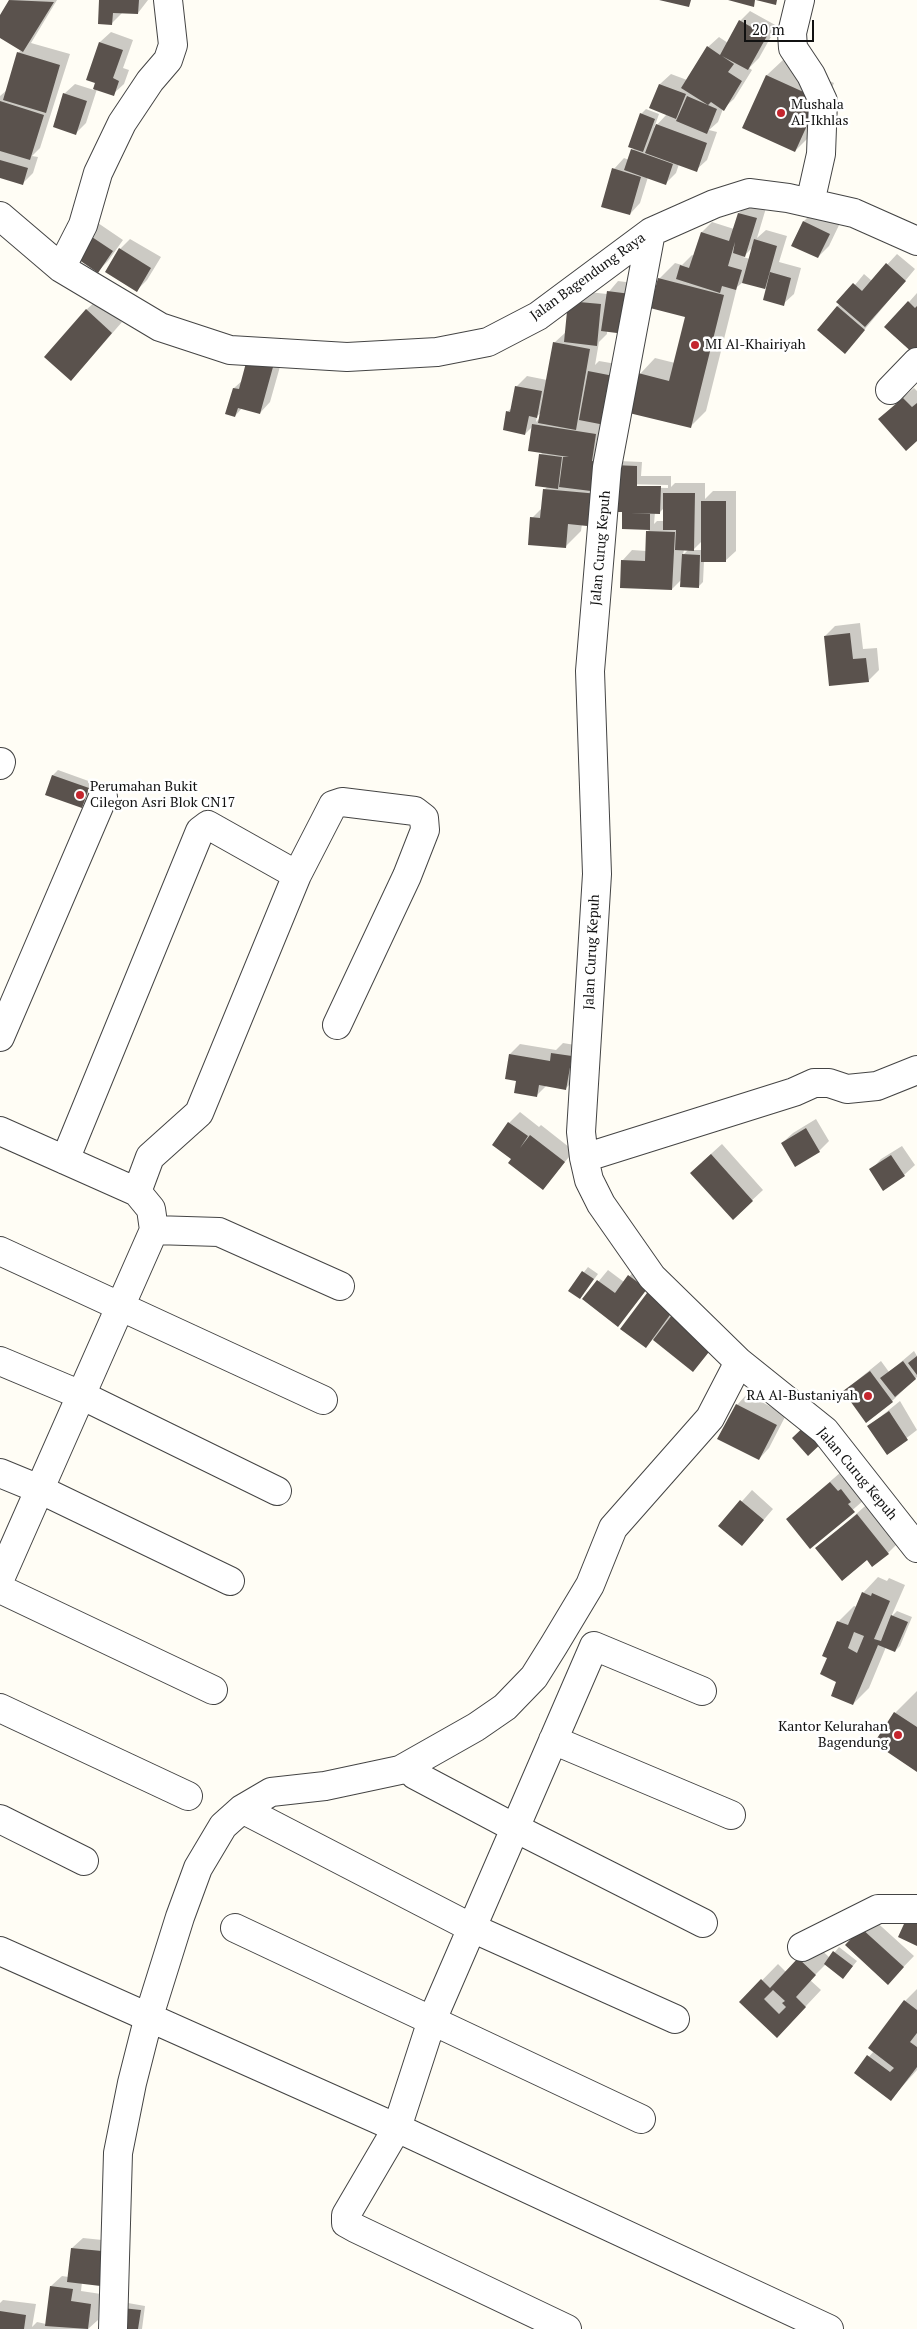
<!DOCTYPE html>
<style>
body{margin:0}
#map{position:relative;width:917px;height:2329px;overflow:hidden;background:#fffdf5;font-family:"PT Serif",serif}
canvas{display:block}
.scale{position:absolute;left:744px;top:20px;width:70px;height:22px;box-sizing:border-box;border:2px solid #111;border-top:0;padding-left:6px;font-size:15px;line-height:18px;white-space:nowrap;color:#111;-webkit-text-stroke:4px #fff;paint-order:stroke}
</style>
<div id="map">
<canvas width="917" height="2329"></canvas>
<div class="scale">20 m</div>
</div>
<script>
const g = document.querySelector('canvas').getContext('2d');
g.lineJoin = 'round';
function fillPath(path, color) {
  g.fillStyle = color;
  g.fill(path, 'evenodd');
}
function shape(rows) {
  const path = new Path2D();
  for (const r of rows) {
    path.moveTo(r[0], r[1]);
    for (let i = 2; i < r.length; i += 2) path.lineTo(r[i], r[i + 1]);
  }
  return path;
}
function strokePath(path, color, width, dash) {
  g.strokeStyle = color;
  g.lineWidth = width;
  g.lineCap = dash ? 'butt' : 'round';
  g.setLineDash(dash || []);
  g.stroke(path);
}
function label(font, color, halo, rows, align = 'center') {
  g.font = font + ' "PT Serif",serif';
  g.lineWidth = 5;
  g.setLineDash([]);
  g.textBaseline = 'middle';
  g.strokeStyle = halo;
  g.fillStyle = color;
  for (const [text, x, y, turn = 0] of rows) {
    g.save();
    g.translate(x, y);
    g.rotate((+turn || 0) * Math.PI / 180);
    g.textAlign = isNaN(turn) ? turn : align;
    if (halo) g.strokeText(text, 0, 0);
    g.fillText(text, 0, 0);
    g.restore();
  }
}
fillPath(shape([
 [11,0,57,0,31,43,70,54,40,148,32,156,38,157,33,173,23,183,0,177,0,96,7,90,18,53,21,50,0,36,0,18],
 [100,0,148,0,138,13,122,13,112,23],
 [750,11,777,26,759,58,749,68,752,70,734,99,723,109,718,122,709,130,717,132,707,160,696,170,679,164,676,173,666,183,648,177,640,203,630,214,614,169,624,158,629,160,634,148,641,114,646,109,659,114,654,128,667,114,651,108,660,84,671,74,687,80,708,47,719,37,728,43,740,21],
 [111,32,133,40,123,68,129,70,124,84,113,94,97,89,86,123,76,133,64,94,75,84,94,90,100,42],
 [783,60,834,83,811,135,795,151,744,127,767,75],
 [749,203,766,208,757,238,766,230,787,236,779,262,801,268,794,294,783,304,767,289,743,282,737,287,706,411,690,427,640,374,655,358,675,363,687,316,659,279,675,263,682,265,692,255,694,256,702,232,712,222,734,229,739,213],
 [753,247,750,259,743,257],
 [814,211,840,223,829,246,818,257,804,221],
 [98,223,123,240,108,261,98,271,73,254],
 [130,239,161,257,147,280,137,290,120,249],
 [897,254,915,269,855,341,818,330,864,274,872,281],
 [618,281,641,284,607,330,607,334,599,342,595,365,599,361,628,366,619,461,642,462,641,476,671,476,671,487,675,483,705,483,705,499,713,491,736,491,736,551,725,561,704,561,703,582,698,587,682,579,672,589,622,561,632,550,646,551,647,532,650,529,626,511,613,511,582,524,581,531,565,547,532,518,543,507,544,490,547,487,540,455,543,452,534,425,525,434,507,412,513,407,516,387,527,376,547,380,554,343,566,332,580,291,607,294],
 [542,412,540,418,536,422,537,416],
 [623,484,668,485,668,488,623,487],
 [664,508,664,521,657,521,654,524,655,512,660,512],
 [702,541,702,550,693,550],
 [684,549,689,549,683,555],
 [917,293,917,351,909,302],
 [97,300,122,322,82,368,86,310],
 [283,356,270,402,260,413,242,408,235,416,234,388,243,380],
 [914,388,917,391,917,440,890,409],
 [860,623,863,649,877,648,879,670,868,681,825,636,835,626],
 [58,770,94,783,86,801,81,806,46,795,53,775],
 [563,1043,581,1046,576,1078,566,1088,547,1085,536,1096,517,1080,506,1078,510,1054,520,1044,556,1050],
 [520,1112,539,1127,541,1125,574,1151,543,1188,513,1159,509,1123],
 [816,1119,829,1141,819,1151,782,1143,793,1133],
 [722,1144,763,1190,733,1218,702,1162],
 [902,1146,915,1165,904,1175,871,1170,881,1159],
 [640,1265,656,1278,618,1325,584,1299,608,1270,624,1282],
 [588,1267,598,1274,580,1298,569,1291],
 [651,1290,725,1332,693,1371,653,1339,646,1346],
 [914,1351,917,1356,917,1377,892,1401,866,1421,844,1391,881,1361,889,1372],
 [747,1394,786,1415,769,1448,759,1459,737,1405],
 [900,1401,917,1430,887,1453,869,1426],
 [841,1472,864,1500,810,1547,787,1519],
 [752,1490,773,1509,742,1545,720,1526],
 [873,1499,904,1537,888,1553,867,1558,817,1549],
 [878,1577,887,1581,889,1578,905,1585,891,1617,897,1611,912,1617,900,1646,895,1651,886,1647,869,1688,853,1704,838,1681,829,1657,838,1622,854,1606,857,1607,863,1593],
 [917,1691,917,1770,895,1713],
 [872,1918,914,1956,888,1983,847,1945],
 [814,1943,830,1958,839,1947,857,1961,848,1972,826,1964,810,1980,821,1990,777,2037,741,2002,778,1964,786,1972],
 [917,1989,917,2070,891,2099,856,2072,874,2051,905,2001],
 [83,2238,122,2242,82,2282,81,2291,101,2294,98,2320,88,2329,0,2329,0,2303,3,2300,36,2304,32,2327,37,2322,46,2324,51,2286,62,2276,69,2277,72,2248],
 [128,2303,145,2306,142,2329,120,2329,123,2308]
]), '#0003');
fillPath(shape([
 [9,0,54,2,23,52,0,38,0,15],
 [99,0,139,0,138,14,113,13,112,25,98,24],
 [659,0,691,0,689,7],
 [728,0,755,0,754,7],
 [756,0,777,0,776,5],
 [739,20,767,36,748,70,722,56,734,64,728,72,742,81,724,111,711,102,708,105,681,88,707,46,720,55],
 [99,42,123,50,113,78,119,81,114,96,93,89,95,83,86,80],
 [17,52,60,65,46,113,3,100],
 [766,75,819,99,795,152,742,128],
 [659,84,686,94,676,119,649,108],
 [63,93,87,101,76,135,53,127],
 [687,96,717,109,707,134,676,121],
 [0,101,44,115,30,160,0,151],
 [640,113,655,119,643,152,628,147],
 [656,124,707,143,697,172,645,153],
 [631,149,673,164,666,185,624,170],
 [0,160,28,168,23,185,0,178],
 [612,168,641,177,630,215,601,207],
 [738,213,757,218,745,257,733,253,735,242,728,266,742,270,736,290,722,286,720,293,676,279,680,265,689,268,701,232,729,241],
 [803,221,830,234,818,258,791,246],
 [86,233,113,251,98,273,72,255],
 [754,239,777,246,765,289,742,283],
 [119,248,151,268,137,292,105,272],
 [886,263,906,281,865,327,836,302,853,283,862,291],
 [770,272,791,278,784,306,763,300],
 [658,278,724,295,691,428,629,413,638,373,669,381,685,317,650,308],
 [607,291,631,294,625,334,601,331],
 [568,301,601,304,597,346,564,342],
 [908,301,915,308,917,306,917,352,915,355,884,327],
 [837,306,865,330,845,354,817,330],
 [86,309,112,333,71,381,44,357],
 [553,342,590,349,576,430,538,423],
 [247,359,273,367,260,414,238,408,235,417,225,414,233,388,239,389],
 [588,371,619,377,610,426,579,420],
 [515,386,542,391,537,418,529,416,525,435,503,430,506,411,510,412],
 [903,398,912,407,917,403,917,441,906,451,878,419],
 [532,424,596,434,592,461,603,463,599,492,559,487,563,457,569,457,528,451],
 [539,454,562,457,558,489,535,486],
 [613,465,637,466,637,486,661,486,660,514,630,513,650,514,650,530,622,529,622,512,612,512],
 [543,489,599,494,597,527,568,524,566,548,528,545,530,517,540,518],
 [663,493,695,493,694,551,675,550,676,530,663,530],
 [701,501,726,501,726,562,701,562],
 [646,531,675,532,672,590,620,588,621,560,645,561],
 [682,554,700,555,699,588,680,587],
 [850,633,853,659,866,658,869,682,829,686,824,636],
 [52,775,89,788,82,808,45,795],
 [551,1053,572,1056,566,1090,539,1085,537,1097,514,1093,516,1081,505,1079,509,1054,550,1061],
 [508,1122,528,1136,520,1148,530,1135,565,1162,543,1190,508,1163,511,1159,492,1145],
 [806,1128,820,1152,795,1167,781,1143],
 [711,1154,753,1201,733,1220,690,1173],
 [891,1155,905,1176,883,1191,869,1169],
 [582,1271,594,1279,580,1299,568,1291],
 [628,1275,647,1289,618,1327,582,1299,597,1280,615,1293],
 [650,1289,675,1308,646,1348,620,1329],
 [675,1311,716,1343,693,1372,653,1340],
 [917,1356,917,1375,908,1363],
 [903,1361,916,1379,895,1397,880,1378],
 [870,1371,893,1402,866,1423,843,1391],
 [736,1404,777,1425,759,1460,717,1439],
 [889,1411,908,1440,887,1455,867,1426],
 [810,1421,826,1439,808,1456,792,1438],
 [830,1482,838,1491,841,1489,851,1502,848,1504,855,1512,810,1549,786,1519],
 [740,1500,764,1520,742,1546,718,1526],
 [857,1514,889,1554,872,1567,867,1560,842,1581,815,1548],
 [862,1592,871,1596,872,1593,890,1601,874,1639,881,1641,891,1615,908,1622,895,1652,878,1645,853,1705,831,1696,836,1682,820,1674,827,1658,822,1656,837,1621,848,1625],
 [854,1632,864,1636,857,1653,848,1648],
 [894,1712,917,1727,917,1772,874,1743],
 [909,1913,917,1917,917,1946,898,1937],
 [861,1928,904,1967,888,1985,845,1945],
 [833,1951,853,1966,843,1979,824,1964],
 [798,1958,816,1975,796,1997,806,2007,777,2038,739,2002,761,1979,770,1988],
 [773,1990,785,2001,782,2003,786,2007,779,2014,764,1999],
 [904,2000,917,2010,917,2033,910,2042,917,2047,917,2067,891,2101,854,2073,867,2055,890,2072,894,2068,868,2048],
 [71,2248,112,2252,109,2287,67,2282],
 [50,2286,73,2289,71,2301,91,2304,88,2329,45,2326],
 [122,2308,141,2310,138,2329,119,2329],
 [0,2311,26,2315,24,2329,0,2329]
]), '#5a524d');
const minor = shape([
 [800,0,792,33,793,48,811,75,823,101,821,154,810,203],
 [0,216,61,268,160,327,230,350,347,357,437,352,488,342,538,316,651,232,714,204,749,193,788,198,854,213,917,241],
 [651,232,607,467,590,671,597,874,581,1132,584,1158,589,1180,601,1204,652,1277,739,1362,825,1431,917,1548],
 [61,268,83,225,98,173,122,123,150,81,168,60,173,45,168,0],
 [890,390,917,362],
 [0,765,1,762],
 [0,1037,103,797],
 [0,1131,137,1192,151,1209,154,1230,0,1579],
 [584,1158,794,1092,814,1083,829,1083,847,1089,877,1086,917,1070],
 [65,1160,200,831,208,825,297,875],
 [137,1192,150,1157,199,1113,297,875,333,805,342,802,415,811,424,818,425,830,407,876,337,1025],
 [154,1230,219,1232,340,1286],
 [0,1251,323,1400],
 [0,1361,81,1395,277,1491],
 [0,1473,39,1489,230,1581],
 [0,1589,213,1690],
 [0,1708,188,1796],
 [553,1740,731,1815],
 [415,1775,515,1828,703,1923],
 [242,1809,472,1928,675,2019],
 [0,1819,84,1861],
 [235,1928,641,2119],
 [802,1947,878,1909,917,1909],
 [0,1951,397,2128,829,2329],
 [113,2329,118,2153,132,2083,149,2016,180,1917,198,1868,223,1826,242,1809,271,1792,325,1786,400,1770,476,1727,505,1707,534,1677,554,1645,590,1585,613,1528,710,1418,739,1362],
 [567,2329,355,2228,346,2223,346,2215,397,2128,432,2020,594,1646,702,1691]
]);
strokePath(minor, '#444', 30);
strokePath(minor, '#fff', 28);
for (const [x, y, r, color] of [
 [781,113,5,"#c4262e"],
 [695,345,5,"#c4262e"],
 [80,795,5,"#c4262e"],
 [868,1396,5,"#c4262e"],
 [898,1735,5,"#c4262e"]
]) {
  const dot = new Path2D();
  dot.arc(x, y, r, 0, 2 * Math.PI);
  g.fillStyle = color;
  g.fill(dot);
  strokePath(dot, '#fff', 2);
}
label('14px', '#111', '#fff', [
 ["Mushala",791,105],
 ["Al-Ikhlas",791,121],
 ["MI Al-Khairiyah",705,345],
 ["Perumahan Bukit",90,787],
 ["Cilegon Asri Blok CN17",90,803],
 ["RA Al-Bustaniyah",858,1396,"right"],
 ["Kantor Kelurahan",888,1727,"right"],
 ["Bagendung",888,1743,"right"]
], 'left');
label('14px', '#111', '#fff', [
 ["Jalan Bagendung Raya",588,277,-36],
 ["Jalan Curug Kepuh",601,548,-85],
 ["Jalan Curug Kepuh",592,952,-87],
 ["Jalan Curug Kepuh",857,1474,50]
]);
</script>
